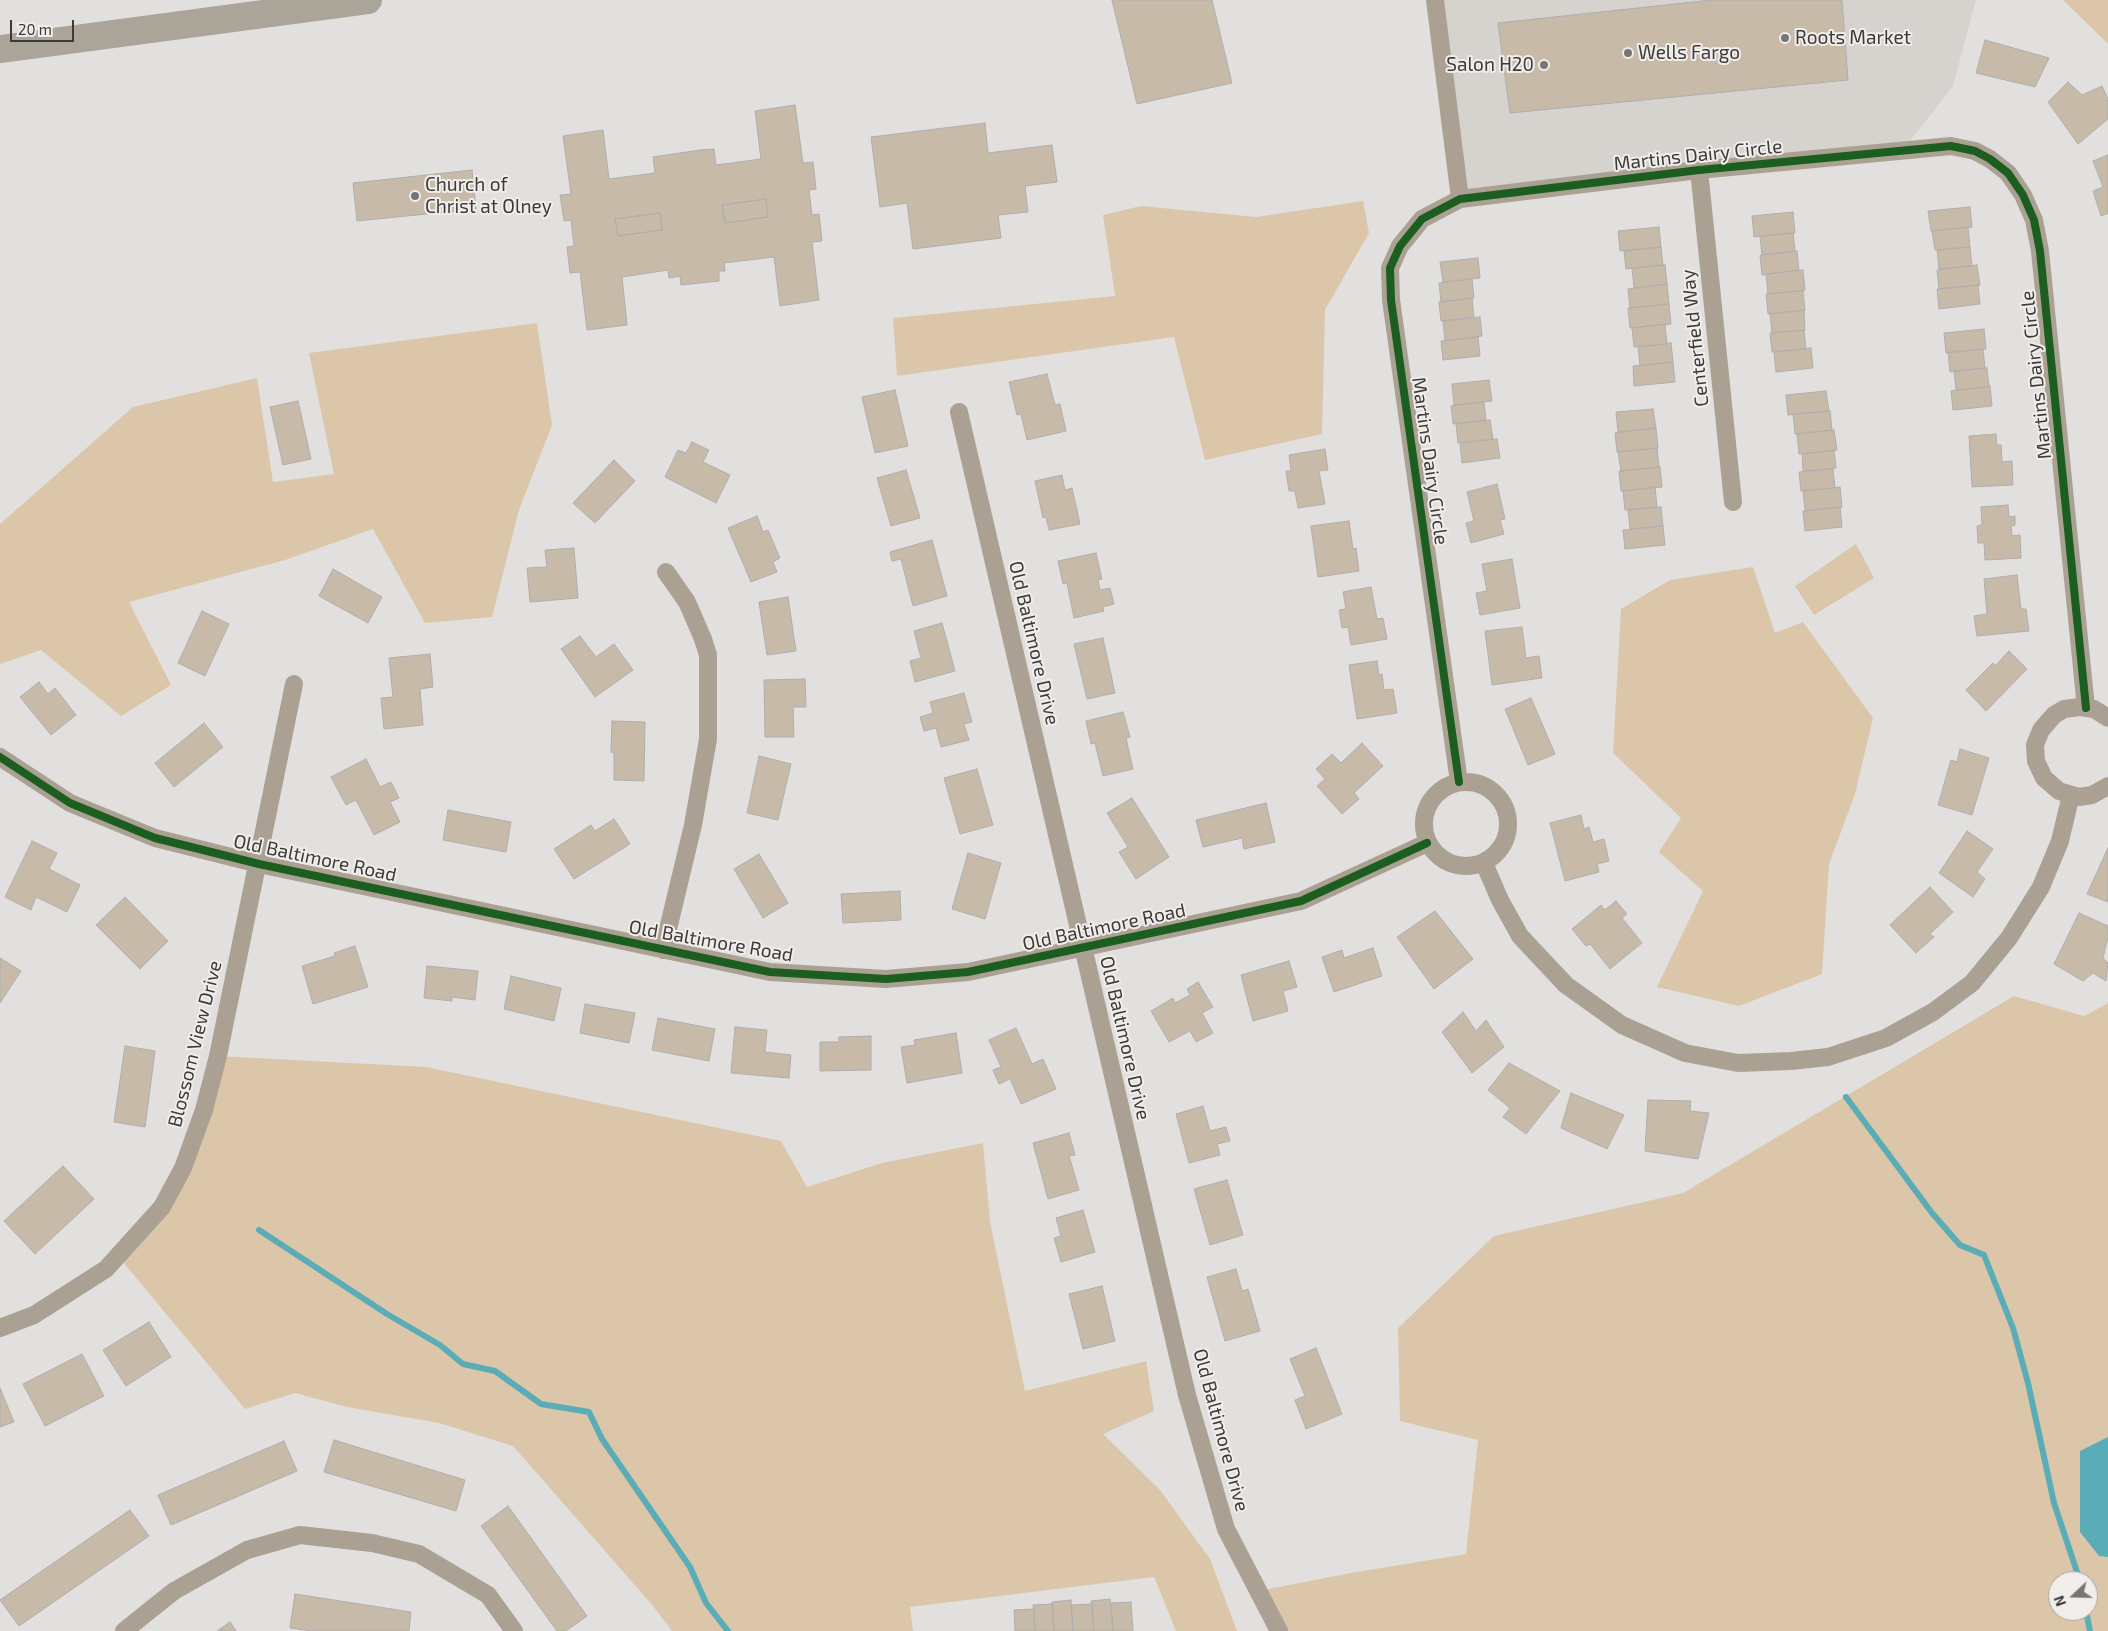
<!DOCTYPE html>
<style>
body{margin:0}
#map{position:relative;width:2108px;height:1631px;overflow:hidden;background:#e1e0de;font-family:"Exo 2",sans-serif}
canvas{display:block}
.north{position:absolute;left:2048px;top:1571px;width:50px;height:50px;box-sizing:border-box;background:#f0edeb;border:1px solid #a8a6a4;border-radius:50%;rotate:249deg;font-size:14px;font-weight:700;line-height:20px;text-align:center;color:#3c3b3a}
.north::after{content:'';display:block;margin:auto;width:18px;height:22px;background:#767573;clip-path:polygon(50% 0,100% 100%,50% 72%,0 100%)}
.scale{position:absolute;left:10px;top:20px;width:64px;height:22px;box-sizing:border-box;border:2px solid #3c3b3a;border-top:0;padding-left:6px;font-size:15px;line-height:18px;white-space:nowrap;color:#3c3b3a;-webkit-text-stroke:4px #f0edeb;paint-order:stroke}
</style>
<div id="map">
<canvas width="2108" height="1631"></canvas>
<div class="north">N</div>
<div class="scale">20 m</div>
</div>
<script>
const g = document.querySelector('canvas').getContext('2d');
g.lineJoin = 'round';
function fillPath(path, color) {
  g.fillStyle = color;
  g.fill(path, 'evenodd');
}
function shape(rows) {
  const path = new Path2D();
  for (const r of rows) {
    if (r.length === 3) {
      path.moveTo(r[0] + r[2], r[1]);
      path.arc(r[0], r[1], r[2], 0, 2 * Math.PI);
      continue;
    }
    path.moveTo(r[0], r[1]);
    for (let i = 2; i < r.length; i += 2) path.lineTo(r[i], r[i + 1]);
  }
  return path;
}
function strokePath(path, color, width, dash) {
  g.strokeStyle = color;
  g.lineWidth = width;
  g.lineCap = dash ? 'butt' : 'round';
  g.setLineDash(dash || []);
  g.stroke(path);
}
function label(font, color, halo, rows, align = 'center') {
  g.font = font + ' "Exo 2",sans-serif';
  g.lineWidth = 4;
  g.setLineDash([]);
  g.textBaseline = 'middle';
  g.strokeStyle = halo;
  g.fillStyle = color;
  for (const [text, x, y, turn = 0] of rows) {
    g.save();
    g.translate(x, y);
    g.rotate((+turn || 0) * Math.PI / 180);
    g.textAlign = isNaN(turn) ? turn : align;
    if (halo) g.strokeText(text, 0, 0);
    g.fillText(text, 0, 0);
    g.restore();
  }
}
fillPath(shape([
 [1435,0,1976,0,1953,86,1902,151,1460,199]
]), '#d6d2cd');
fillPath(shape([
 [2063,0,2108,0,2108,44],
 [1363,201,1369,233,1325,310,1322,434,1205,460,1174,337,897,376,893,318,1115,296,1103,215,1141,206,1256,217],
 [537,323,552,425,519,510,492,617,425,623,373,529,285,560,129,602,171,685,121,716,41,650,0,664,0,524,133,407,257,378,273,482,334,474,309,353],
 [1856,544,1874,578,1814,615,1795,586],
 [1753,567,1775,633,1803,622,1873,718,1855,794,1829,864,1822,974,1739,1006,1657,987,1703,891,1659,852,1681,818,1613,753,1621,609,1670,580],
 [2014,996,2084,1016,2108,1003,2108,1631,1288,1631,1258,1591,1351,1573,1466,1554,1478,1440,1400,1421,1398,1328,1494,1236,1683,1193],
 [2058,1581,2088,1581,2088,1611,2058,1611],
 [218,1056,426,1067,781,1141,807,1187,882,1163,983,1143,990,1222,1025,1391,1146,1361,1154,1411,1103,1434,1160,1490,1210,1559,1237,1631,1176,1631,1154,1577,910,1607,913,1631,672,1631,653,1606,513,1446,439,1423,347,1407,295,1393,245,1409,118,1256,162,1207]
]), '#dcc6aa');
fillPath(shape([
 [2108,1437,2108,1557,2099,1556,2080,1532,2080,1451]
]), '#5aacb7');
strokePath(shape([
 [1846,1097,1932,1213,1960,1245,1984,1255,2013,1328,2028,1383,2054,1503,2080,1581],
 [259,1230,387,1314,440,1345,463,1364,495,1371,541,1404,589,1412,602,1439,690,1567,706,1603,728,1631],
 [2086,1611,2090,1631]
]), '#5aacb7', 6);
const building = shape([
 [1112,0,1212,0,1232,83,1137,104,1112,0],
 [1712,0,1842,0,1848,80,1510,113,1498,23,1712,0],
 [1985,40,2049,58,2035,87,1976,73,1985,40],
 [2068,82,2082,95,2102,86,2108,99,2108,119,2078,144,2048,102,2068,82],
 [795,105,803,163,813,162,816,189,809,190,812,215,819,214,822,241,812,242,819,300,780,306,774,257,724,263,725,271,719,271,719,281,681,285,680,276,669,278,668,270,622,277,627,325,587,330,580,272,570,273,567,247,574,246,571,220,564,221,560,195,571,194,563,136,603,130,609,179,655,173,653,157,700,150,714,149,716,165,761,159,755,111,795,105],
 [766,199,768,217,725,223,722,205,766,199],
 [660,213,662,230,618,236,615,219,660,213],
 [985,123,988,153,1052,145,1057,182,1025,186,1028,212,998,215,1001,238,913,249,907,203,880,207,871,137,985,123],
 [2108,155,2108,213,2101,216,2093,191,2103,187,2093,161,2108,155],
 [472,170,476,209,357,221,353,183,472,170],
 [766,199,768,217,725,223,722,205,766,199],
 [1970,207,1972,227,1931,231,1928,211,1970,207],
 [1793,212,1795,233,1754,237,1752,216,1793,212],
 [660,213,662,230,618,236,615,219,660,213],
 [1659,227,1661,247,1620,251,1618,231,1659,227],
 [1968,227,1970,247,1935,250,1932,231,1968,227],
 [1793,233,1795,251,1762,255,1760,236,1793,233],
 [1661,247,1663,265,1626,269,1624,251,1661,247],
 [1970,247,1972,266,1939,269,1937,250,1970,247],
 [1797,251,1799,270,1762,275,1760,255,1797,251],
 [1478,258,1480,278,1443,282,1440,262,1478,258],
 [1665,265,1667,284,1634,288,1632,268,1665,265],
 [1977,265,1980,285,1939,289,1937,270,1977,265],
 [1803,270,1805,290,1768,294,1766,274,1803,270],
 [1472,279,1474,298,1441,302,1439,283,1472,279],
 [1667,284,1669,304,1630,308,1628,289,1667,284],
 [1978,285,1980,304,1939,309,1937,289,1978,285],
 [1803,291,1805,310,1768,314,1766,294,1803,291],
 [1472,298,1474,317,1441,321,1439,302,1472,298],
 [1669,304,1671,324,1630,328,1628,308,1669,304],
 [1804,310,1805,330,1772,333,1770,314,1804,310],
 [1480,317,1482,336,1445,341,1443,321,1480,317],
 [1665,324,1667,344,1634,347,1632,328,1665,324],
 [1984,329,1986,349,1946,353,1944,333,1984,329],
 [1804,330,1806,349,1772,352,1770,333,1804,330],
 [1478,337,1480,356,1443,360,1441,341,1478,337],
 [1671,343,1673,362,1640,366,1638,347,1671,343],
 [1811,348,1813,368,1776,372,1774,352,1811,348],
 [1983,349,1985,368,1950,372,1948,352,1983,349],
 [1673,362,1675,382,1634,386,1633,366,1673,362],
 [1987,368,1989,387,1956,390,1954,371,1987,368],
 [1047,374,1055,405,1060,404,1066,431,1027,440,1021,414,1017,415,1009,382,1047,374],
 [1489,380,1492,401,1454,405,1452,384,1489,380],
 [1990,386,1992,406,1953,410,1951,391,1990,386],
 [895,390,908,446,875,453,862,397,895,390],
 [1826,391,1829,411,1788,415,1786,395,1826,391],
 [298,401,311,459,283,465,270,407,298,401],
 [1484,402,1486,420,1453,424,1451,406,1484,402],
 [1653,409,1656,428,1618,432,1616,412,1653,409],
 [1830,411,1832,430,1795,434,1793,414,1830,411],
 [1490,420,1493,439,1458,443,1456,424,1490,420],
 [1656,428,1658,448,1617,452,1615,433,1656,428],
 [1834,430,1837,450,1799,454,1797,434,1834,430],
 [1996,434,1997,445,2001,445,2002,462,2012,461,2013,485,1972,487,1969,436,1996,434],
 [1497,439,1500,458,1462,463,1460,443,1497,439],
 [692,442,709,450,703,462,730,475,716,503,665,477,678,450,686,453,692,442],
 [1657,448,1659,467,1621,471,1618,452,1657,448],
 [1325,449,1328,470,1319,471,1325,504,1298,508,1295,491,1289,491,1286,471,1291,471,1289,455,1325,449],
 [1834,450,1836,468,1803,471,1802,454,1834,450],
 [614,460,635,481,595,523,573,503,614,460],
 [1660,467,1662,487,1621,491,1619,471,1660,467],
 [1833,469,1835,488,1801,491,1799,472,1833,469],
 [906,470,920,518,891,526,877,478,906,470],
 [1062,475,1065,490,1072,488,1080,524,1049,530,1046,517,1043,518,1035,481,1062,475],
 [1497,484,1505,519,1500,520,1504,534,1471,543,1466,523,1474,521,1467,492,1497,484],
 [1655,487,1657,507,1625,510,1623,491,1655,487],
 [1840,487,1842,507,1805,511,1803,491,1840,487],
 [2008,505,2009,517,2015,516,2015,525,2011,526,2012,536,2020,535,2021,558,1985,560,1984,543,1978,543,1977,526,1982,525,1981,507,2008,505],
 [1661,507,1663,526,1630,529,1628,510,1661,507],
 [1840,507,1842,527,1805,531,1803,511,1840,507],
 [757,516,763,532,768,530,780,558,773,562,777,572,751,582,728,528,757,516],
 [1349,521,1353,549,1356,548,1359,571,1318,577,1311,526,1349,521],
 [1663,526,1665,545,1625,549,1623,530,1663,526],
 [932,540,947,596,913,606,901,559,892,561,890,552,932,540],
 [574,548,578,598,530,602,527,568,547,567,545,550,574,548],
 [1096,553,1102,579,1098,580,1100,590,1110,588,1114,604,1103,607,1104,611,1074,618,1067,583,1063,584,1058,561,1096,553],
 [1512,559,1520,608,1480,615,1476,593,1487,591,1482,564,1512,559],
 [333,569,382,597,368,623,319,596,333,569],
 [2017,575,2021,609,2026,609,2029,631,1977,636,1974,616,1987,614,1984,579,2017,575],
 [1371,587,1377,619,1383,618,1387,639,1351,645,1348,627,1342,628,1339,610,1346,609,1343,592,1371,587],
 [788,597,796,651,767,655,759,602,788,597],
 [202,611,229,624,205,676,178,663,202,611],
 [942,623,955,671,915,682,910,661,921,658,914,631,942,623],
 [1522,627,1526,658,1539,656,1542,678,1492,685,1485,631,1522,627],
 [580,636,596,657,614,644,633,670,595,697,561,649,580,636],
 [1103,638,1115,693,1087,699,1074,644,1103,638],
 [2009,651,2027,669,1986,711,1966,690,1993,663,1995,666,2009,651],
 [430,654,433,687,420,689,423,725,384,729,381,698,393,697,389,658,430,654],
 [1377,661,1379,675,1382,674,1384,690,1393,689,1397,713,1357,719,1349,665,1377,661],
 [805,679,806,707,793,707,794,737,765,737,764,680,805,679],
 [39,682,48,694,55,688,76,715,51,735,20,697,39,682],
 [964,693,972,722,964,724,969,740,941,747,936,728,924,731,920,717,933,713,930,702,964,693],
 [1531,698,1555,754,1528,765,1505,709,1531,698],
 [1123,712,1130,737,1126,738,1133,769,1103,776,1095,743,1091,744,1086,721,1123,712],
 [612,721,645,722,644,781,614,780,614,753,611,752,612,721],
 [204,723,223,747,174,787,155,763,204,723],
 [1362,743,1383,766,1354,793,1359,799,1342,814,1317,786,1325,779,1316,769,1332,754,1341,763,1362,743],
 [1960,749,1989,758,1972,815,1938,805,1951,760,1957,762,1960,749],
 [759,756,791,764,778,820,747,813,759,756],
 [366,759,380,787,391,782,399,798,390,802,400,822,374,835,356,800,346,805,331,777,366,759],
 [977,769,993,825,960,834,944,778,977,769],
 [1132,798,1169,857,1136,879,1119,852,1128,847,1107,813,1132,798],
 [1266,803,1275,842,1244,849,1242,838,1203,847,1196,820,1266,803],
 [448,810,511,822,506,852,443,840,448,810],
 [1581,815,1584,829,1589,827,1593,842,1604,839,1609,861,1597,864,1599,872,1565,881,1550,823,1581,815],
 [614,819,630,844,574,879,554,849,591,825,595,831,614,819],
 [1967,831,1993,849,1977,872,1985,879,1973,897,1939,873,1967,831],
 [32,841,57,853,49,869,80,885,67,912,36,897,31,910,5,897,32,841],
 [2108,848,2108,902,2087,894,2108,848],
 [968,853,1001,863,985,919,952,909,968,853],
 [759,854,788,903,763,918,734,869,759,854],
 [1930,887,1953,912,1930,934,1934,937,1916,953,1890,925,1930,887],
 [900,891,901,920,843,923,841,894,900,891],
 [125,897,168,941,140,969,96,925,125,897],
 [1616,901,1627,914,1622,918,1642,943,1610,969,1590,944,1586,946,1572,929,1601,905,1605,910,1616,901],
 [1435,911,1473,959,1434,989,1397,937,1435,911],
 [2079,913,2108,926,2108,937,2103,958,2108,963,2106,981,2093,973,2083,981,2054,964,2079,913],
 [355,946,368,987,313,1004,302,966,335,956,334,953,355,946],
 [1373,948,1382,976,1334,992,1322,957,1342,950,1344,958,1373,948],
 [0,958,21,971,0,1003,0,958],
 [1289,961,1297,987,1283,991,1288,1011,1253,1021,1241,975,1289,961],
 [427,966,478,971,475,1000,452,997,452,1001,424,998,427,966],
 [511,976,561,988,554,1021,504,1009,511,976],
 [1198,982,1213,1007,1202,1013,1213,1033,1196,1042,1190,1031,1169,1042,1151,1011,1173,998,1175,1003,1190,995,1187,989,1198,982],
 [585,1004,635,1013,629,1043,580,1033,585,1004],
 [1463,1012,1476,1031,1486,1020,1504,1047,1472,1073,1442,1032,1463,1012],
 [658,1018,715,1029,709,1061,652,1050,658,1018],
 [735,1027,767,1030,765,1052,791,1055,789,1078,731,1073,735,1027],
 [1016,1028,1032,1064,1043,1059,1056,1089,1021,1104,1010,1079,999,1084,993,1070,1001,1067,989,1040,1016,1028],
 [956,1033,962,1073,907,1083,901,1047,915,1045,914,1040,956,1033],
 [871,1036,871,1070,820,1071,820,1042,839,1042,839,1037,871,1036],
 [125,1046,155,1051,145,1127,114,1122,125,1046],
 [1509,1063,1560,1091,1526,1134,1503,1117,1510,1108,1488,1090,1509,1063],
 [1571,1093,1624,1115,1607,1149,1561,1128,1571,1093],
 [1648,1100,1691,1101,1690,1111,1709,1113,1698,1159,1645,1151,1648,1100],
 [1203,1106,1210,1131,1226,1127,1230,1141,1217,1144,1220,1155,1189,1163,1176,1114,1203,1106],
 [1069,1133,1075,1155,1069,1156,1079,1190,1048,1199,1033,1143,1069,1133],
 [63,1166,94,1199,35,1254,4,1221,63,1166],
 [1227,1180,1243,1235,1210,1245,1194,1189,1227,1180],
 [1083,1210,1095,1252,1061,1262,1054,1238,1061,1236,1056,1218,1083,1210],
 [1236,1269,1242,1291,1248,1289,1260,1331,1225,1341,1207,1277,1236,1269],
 [1102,1286,1115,1341,1083,1349,1069,1294,1102,1286],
 [149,1322,171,1357,126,1386,103,1350,149,1322],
 [1316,1348,1342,1414,1306,1429,1295,1400,1305,1396,1290,1359,1316,1348],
 [82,1354,104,1396,45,1426,23,1384,82,1354],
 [0,1388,14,1422,0,1427,0,1388],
 [334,1440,465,1480,456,1511,324,1472,334,1440],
 [284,1441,297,1471,171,1525,158,1495,284,1441],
 [508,1506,587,1616,566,1631,557,1631,481,1526,508,1506],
 [130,1510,149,1536,19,1626,0,1600,130,1510],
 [295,1594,411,1612,409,1631,312,1631,290,1628,295,1594],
 [1110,1599,1113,1631,1094,1631,1091,1601,1110,1599],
 [1071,1600,1073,1631,1054,1631,1052,1602,1071,1600],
 [1131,1602,1133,1631,1113,1631,1111,1603,1131,1602],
 [1052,1604,1054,1631,1035,1631,1033,1605,1052,1604],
 [1092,1604,1094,1631,1073,1631,1071,1605,1092,1604],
 [1034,1609,1035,1631,1015,1631,1014,1610,1034,1609],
 [230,1622,236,1631,217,1631,230,1622]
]);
fillPath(building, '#c7baa9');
strokePath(building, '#afaead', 1);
strokePath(shape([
 [1435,0,1460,199],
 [1699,170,1733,502],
 [959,412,1187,1395,1226,1529,1279,1631],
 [2108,718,2094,709,2080,707,2064,709,2054,715,2041,730,2035,745,2036,761,2044,778,2059,791,2079,797,2092,795,2108,786],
 [0,757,70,803,155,838,259,864,770,972,886,979,968,972,1301,901,1427,843],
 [1466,824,42],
 [1459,782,1391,300,1390,268,1400,246,1422,219,1460,199,1699,170,1951,146,1975,151,1990,159,2008,173,2023,195,2034,220,2040,251,2086,708],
 [1484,863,1500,900,1520,936,1566,985,1622,1025,1685,1053,1738,1063,1791,1061,1828,1057,1886,1038,1933,1012,1972,983,2009,938,2041,887,2060,841,2071,795],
 [663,950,693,825,708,739,708,655,703,639,687,602,666,572],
 [0,1328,34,1315,106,1269,162,1207,183,1168,204,1110,218,1056,294,684],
 [124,1631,174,1591,247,1550,300,1535,372,1543,419,1554,488,1595,514,1631]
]), '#aba193', 18);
strokePath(shape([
 [0,49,368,0]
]), '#aba498', 28);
strokePath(shape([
 [0,757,70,803,155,838,259,864,770,972,886,979,968,972,1301,901,1427,843],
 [1459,782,1391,300,1390,268,1400,246,1422,219,1460,199,1699,170,1951,146,1975,151,1990,159,2008,173,2023,195,2034,220,2040,251,2086,708]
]), '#1b5e20', 8);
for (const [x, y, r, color] of [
 [1785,38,5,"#767573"],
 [1628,53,5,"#767573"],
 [1544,65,5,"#767573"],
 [415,196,5,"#767573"]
]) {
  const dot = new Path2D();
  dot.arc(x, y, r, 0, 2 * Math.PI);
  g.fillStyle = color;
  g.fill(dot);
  strokePath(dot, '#f0edeb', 2);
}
label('19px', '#3c3b3a', '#f0edeb', [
 ["Roots Market",1795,38],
 ["Wells Fargo",1638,53],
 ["Salon H20",1534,65,"right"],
 ["Church of",425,185],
 ["Christ at Olney",425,207]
], 'left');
label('19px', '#3c3b3a', '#f0edeb', [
 ["Martins Dairy Circle",1698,155,-6],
 ["Centerfield Way",1695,338,-96],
 ["Martins Dairy Circle",2036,375,-96],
 ["Martins Dairy Circle",1430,461,82],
 ["Old Baltimore Drive",1034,643,77],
 ["Old Baltimore Road",315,858,12],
 ["Old Baltimore Road",1104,927,-12],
 ["Old Baltimore Road",711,941,10],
 ["Old Baltimore Drive",1125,1038,77],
 ["Blossom View Drive",195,1044,-76],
 ["Old Baltimore Drive",1221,1430,75]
]);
</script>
